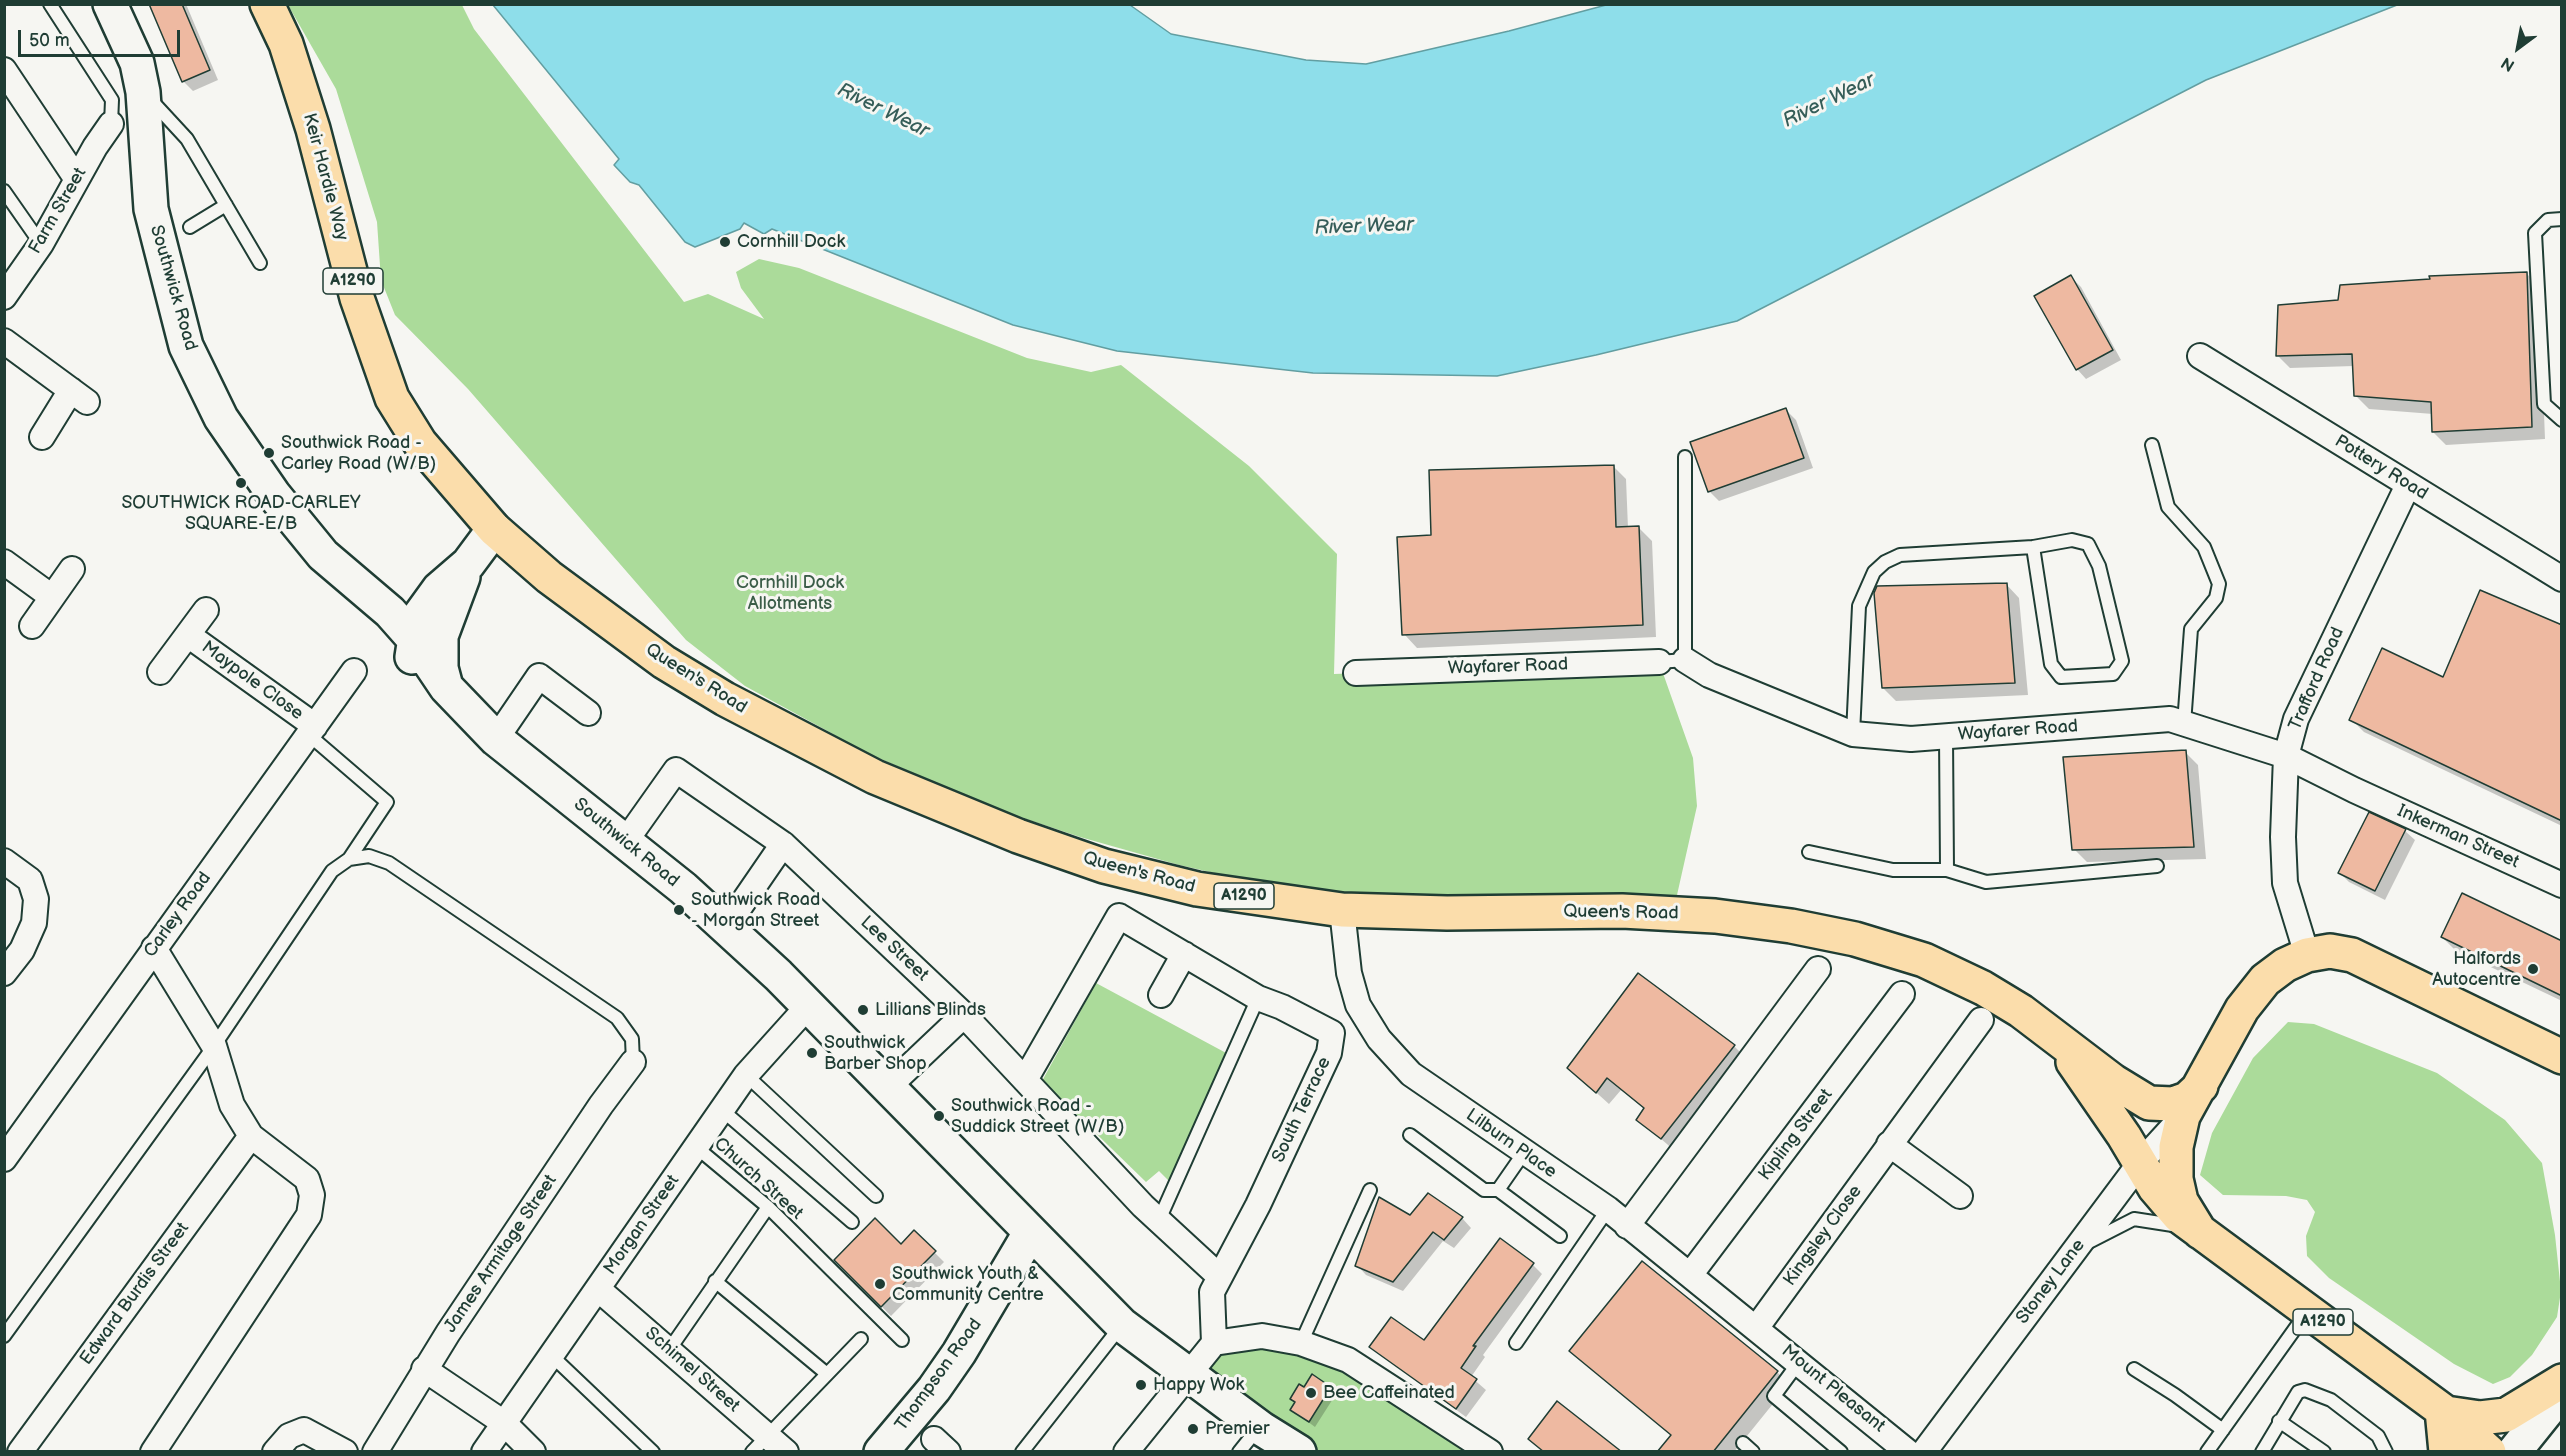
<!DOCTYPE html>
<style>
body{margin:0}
#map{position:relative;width:2566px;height:1456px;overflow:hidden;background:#f6f6f2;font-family:"Balsamiq Sans",sans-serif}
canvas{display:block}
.frame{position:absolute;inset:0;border:6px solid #1f3d34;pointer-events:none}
.north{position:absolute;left:2488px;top:18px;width:60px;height:60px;-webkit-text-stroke:4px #f6f6f2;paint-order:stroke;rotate:212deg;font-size:16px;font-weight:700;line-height:24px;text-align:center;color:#1f3d34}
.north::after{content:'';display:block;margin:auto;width:21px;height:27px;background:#1f3d34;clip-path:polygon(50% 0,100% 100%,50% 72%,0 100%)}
.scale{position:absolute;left:18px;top:30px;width:162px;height:27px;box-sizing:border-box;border:3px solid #1f3d34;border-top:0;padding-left:8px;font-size:18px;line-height:21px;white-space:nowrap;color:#1f3d34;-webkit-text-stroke:4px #f6f6f2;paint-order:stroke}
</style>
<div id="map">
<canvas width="2566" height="1456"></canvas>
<div class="frame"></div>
<div class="north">N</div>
<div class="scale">50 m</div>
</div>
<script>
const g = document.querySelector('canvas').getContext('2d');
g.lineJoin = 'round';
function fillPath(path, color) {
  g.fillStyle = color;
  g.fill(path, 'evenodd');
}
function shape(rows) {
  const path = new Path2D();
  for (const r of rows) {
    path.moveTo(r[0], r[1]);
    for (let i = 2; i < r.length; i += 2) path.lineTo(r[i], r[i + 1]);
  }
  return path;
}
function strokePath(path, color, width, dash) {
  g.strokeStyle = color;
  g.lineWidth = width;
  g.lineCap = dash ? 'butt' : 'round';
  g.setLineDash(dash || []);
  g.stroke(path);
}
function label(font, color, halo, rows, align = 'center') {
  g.font = font + ' "Balsamiq Sans",sans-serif';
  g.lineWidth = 6;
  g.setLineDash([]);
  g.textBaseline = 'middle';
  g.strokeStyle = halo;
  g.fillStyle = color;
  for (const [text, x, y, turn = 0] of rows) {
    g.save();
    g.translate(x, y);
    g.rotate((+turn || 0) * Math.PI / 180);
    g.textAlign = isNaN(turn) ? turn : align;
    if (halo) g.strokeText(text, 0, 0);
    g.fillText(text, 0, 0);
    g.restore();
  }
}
fillPath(shape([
 [288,5,462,5,474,29,684,302,708,294,764,319,741,288,736,272,759,259,799,268,1027,358,1091,372,1121,365,1249,466,1337,554,1334,674,1659,662,1693,758,1697,806,1677,895,1425,896,1342,893,1263,884,1179,865,1080,837,1002,811,848,745,833,734,745,686,686,640,468,389,395,315,381,280,377,222,336,89],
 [1096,983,1228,1054,1170,1182,1159,1171,1146,1182,1042,1081],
 [2288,1022,2314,1024,2437,1073,2505,1120,2542,1163,2555,1235,2561,1291,2557,1317,2532,1355,2510,1377,2493,1384,2454,1364,2329,1278,2307,1256,2306,1236,2315,1212,2307,1200,2286,1196,2223,1195,2200,1175,2212,1133,2253,1058],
 [1214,1343,1301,1343,1490,1451,1299,1451,1188,1374]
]), '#abdb9a');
const water = shape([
 [493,5,1130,5,1171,34,1306,60,1366,64,1509,31,1606,5,2397,5,2206,80,1737,321,1596,355,1497,376,1313,373,1117,351,1013,325,772,229,764,234,744,223,740,229,695,247,685,242,639,185,630,182,614,165,619,159,493,5]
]);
fillPath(water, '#8edeea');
strokePath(water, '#629ea1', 1.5);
fillPath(shape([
 [151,4,186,4,218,80,193,91,183,81],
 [2526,273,2539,286,2545,439,2446,445,2433,432,2433,414,2369,409,2356,396,2354,366,2290,368,2277,355,2340,302],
 [2071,277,2081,287,2121,360,2086,379,2077,369],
 [1786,410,1796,420,1813,468,1719,501,1709,491],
 [1613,466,1626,479,1628,528,1639,528,1652,541,1656,637,1417,648,1404,634,1433,537],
 [2006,584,2019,598,2028,695,1896,701,1883,688],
 [2562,627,2562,826,2364,732,2351,719],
 [2185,752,2198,765,2206,859,2087,862,2074,849],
 [2369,814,2405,831,2415,840,2385,900,2349,882,2340,873],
 [2442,937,2562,943,2562,1001,2455,950],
 [1734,1046,1747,1059,1675,1151,1638,1119,1644,1109,1621,1090,1609,1104,1569,1068],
 [1411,1217,1462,1218,1471,1228,1454,1248,1443,1241,1403,1291,1366,1275,1357,1265],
 [914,1232,944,1262,891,1316,836,1260,901,1246],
 [1533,1265,1542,1274,1483,1355,1485,1357,1471,1377,1486,1390,1466,1417,1371,1347,1425,1342],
 [1571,1351,1777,1372,1789,1384,1734,1452,1659,1452,1672,1436],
 [1330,1388,1336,1394,1315,1427,1292,1410,1304,1389]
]), '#0003');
const building = shape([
 [149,4,182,4,210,70,182,82,149,4],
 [2527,272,2532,427,2432,432,2431,402,2354,396,2352,354,2276,356,2278,305,2338,300,2340,285,2430,279,2429,276,2527,272],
 [2071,275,2113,350,2076,370,2034,296,2071,275],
 [1786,408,1804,458,1708,492,1690,442,1786,408],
 [1614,465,1616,527,1639,526,1643,625,1402,635,1397,537,1431,535,1429,470,1614,465],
 [2007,583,2015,683,1882,688,1874,593,1877,586,2007,583],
 [2480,590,2562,625,2562,821,2349,720,2382,648,2443,677,2480,590],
 [2186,750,2194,847,2072,850,2063,757,2186,750],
 [2369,812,2406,829,2375,891,2338,873,2369,812],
 [2462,893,2562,941,2562,996,2441,937,2462,893],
 [1638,973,1735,1045,1661,1139,1636,1120,1644,1108,1607,1078,1596,1093,1567,1068,1638,973],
 [1428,1193,1463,1217,1444,1240,1433,1232,1393,1282,1355,1266,1379,1197,1410,1215,1428,1193],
 [875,1218,901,1244,914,1230,936,1251,881,1307,834,1260,875,1218],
 [1500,1238,1534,1263,1473,1346,1476,1346,1461,1368,1477,1379,1456,1409,1369,1347,1391,1317,1424,1340,1500,1238],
 [1642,1261,1778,1371,1713,1452,1657,1452,1671,1435,1569,1351,1642,1261],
 [1312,1374,1331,1387,1309,1422,1290,1410,1295,1402,1290,1399,1299,1384,1304,1387,1312,1374],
 [1557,1401,1622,1452,1544,1452,1528,1439,1557,1401]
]);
fillPath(building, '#eeb9a1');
strokePath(building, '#1f3d34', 1.5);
const lane = shape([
 [50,4,112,100,111,124],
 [151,100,187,139,260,263],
 [4,191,41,244],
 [2562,219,2548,220,2535,233,2544,404,2562,420],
 [190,227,226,205],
 [2152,445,2168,507,2204,547,2219,584,2216,598,2191,629,2184,724],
 [1659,662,1685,660,1685,457],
 [1853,734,1859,606,1874,572,1885,562,1900,555,2033,547,2072,540,2088,544,2099,566,2122,661,2113,674,2061,677,2051,664,2033,547],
 [309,735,387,802,349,859],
 [1809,852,1893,870,1947,870,1946,736],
 [1947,870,1986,882,2157,866],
 [746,1075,876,1196],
 [722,1110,852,1222],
 [1410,1135,1484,1190,1498,1190,1560,1236],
 [696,1147,768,1207,902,1340],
 [1498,1190,1523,1154],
 [1159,1220,1258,998],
 [2091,1241,2134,1219,2179,1226],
 [715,1281,827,1374],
 [4,1336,214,1046,332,871,349,859,369,856,389,863,617,1018,632,1039,633,1062],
 [1301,1343,1370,1190],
 [1516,1343,1608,1209],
 [669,1350,768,1207],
 [552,1356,653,1452],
 [1799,1362,1774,1396,1841,1452],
 [2134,1369,2175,1395,2223,1430],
 [2279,1421,2324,1452],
 [1743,1443,1753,1452],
 [752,1452,861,1339],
 [1022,1452,1121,1326],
 [1239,1452,1259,1427],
 [2207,1452,2307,1312],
 [2262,1452,2298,1392,2305,1390,2331,1400,2378,1436,2386,1452]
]);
const street = shape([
 [4,70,76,178],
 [4,297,41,244,95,147,111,124],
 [4,341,87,402],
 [2200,356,2562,579],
 [42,437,71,390],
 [4,562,52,597],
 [32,626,72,569],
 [188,635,315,726],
 [1685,660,1709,675,1853,734,1911,739,2170,719,2286,756,2354,790,2562,885],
 [160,672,206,610],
 [1356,673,1659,662],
 [496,739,539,676,588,713],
 [625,842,676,770,783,844,964,1015,1143,1206,1220,1277],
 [4,861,30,880,36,899,34,923,22,950,4,973],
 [1342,910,1349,973,1358,1005,1379,1039,1411,1074,1608,1209,1908,1452],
 [726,927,783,844],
 [2307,955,2285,883,2283,837,2286,756,2296,719,2408,485],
 [1161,995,1184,954],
 [1025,1080,1119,916,1258,998,1282,1007,1332,1033,1329,1053,1258,1205,1212,1292,1214,1343],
 [889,1086,964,1015],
 [1889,1144,1960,1196],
 [4,1159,354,671],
 [1627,1226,1818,969],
 [1690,1275,1902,994],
 [598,1289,786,1452],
 [1757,1327,1981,1020],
 [424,1369,504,1423,533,1452],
 [934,1439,948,1452],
 [20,1452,251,1136],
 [153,1452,299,1230,309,1215,312,1195,307,1179,251,1136,232,1105,214,1046,154,948],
 [275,1452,289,1436,304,1430,345,1452],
 [375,1452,448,1333,601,1105,633,1062],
 [484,1452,746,1075,809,1005],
 [1126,1452,1214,1343,1262,1336,1301,1343,1348,1360,1490,1452],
 [1924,1452,2140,1163,2183,1116]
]);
const secondary = shape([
 [110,4,137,63,143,92,151,209,186,346,221,418,274,495,323,555,390,612,413,638,446,687,496,739,683,888,778,975,1122,1325,1262,1429,1299,1452],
 [412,657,418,618,439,589,468,564,494,529],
 [445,683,441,668,441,636,463,577],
 [881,1452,934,1389,959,1353,1030,1233],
 [2514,1452,2562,1392]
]);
const primary = shape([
 [267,4,286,44,313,129,357,298,392,398,420,443,494,529,549,577,664,662,725,699,875,777,1018,836,1104,866,1197,889,1342,910,1447,913,1622,911,1715,916,1791,926,1855,939,1924,960,1983,988,2021,1011,2113,1081,2149,1103,2173,1104,2187,1099,2201,1086],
 [2073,1062,2124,1136,2155,1188,2179,1216,2446,1413,2489,1452],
 [2200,1232,2181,1201,2176,1179,2176,1147,2183,1116,2242,1009,2265,980,2285,965,2307,955,2330,951,2352,955,2562,1057],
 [2442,1410,2446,1452],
 [2446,1413,2480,1418,2506,1415,2562,1381]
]);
strokePath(lane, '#1f3d34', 16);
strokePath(street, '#1f3d34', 28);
strokePath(secondary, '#1f3d34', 38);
strokePath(primary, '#1f3d34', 38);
strokePath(lane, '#f6f6f2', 12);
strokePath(street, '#f6f6f2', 24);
strokePath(secondary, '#f6f6f2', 33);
strokePath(primary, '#fbddab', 33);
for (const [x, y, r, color] of [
 [725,242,6,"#1f3d34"],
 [269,453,6,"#1f3d34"],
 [241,483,6,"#1f3d34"],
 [679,910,6,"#1f3d34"],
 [2533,969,6,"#1f3d34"],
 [863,1010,6,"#1f3d34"],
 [812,1053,6,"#1f3d34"],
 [939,1116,6,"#1f3d34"],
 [880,1284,6,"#1f3d34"],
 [1141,1385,6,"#1f3d34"],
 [1311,1393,6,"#1f3d34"],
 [1193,1429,6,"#1f3d34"]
]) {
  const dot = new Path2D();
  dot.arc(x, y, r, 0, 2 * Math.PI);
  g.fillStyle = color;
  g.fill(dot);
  strokePath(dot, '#f6f6f2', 2);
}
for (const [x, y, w] of [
 [353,281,60],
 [1244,896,60],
 [2323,1322,60]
]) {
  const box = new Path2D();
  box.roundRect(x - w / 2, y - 13, w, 26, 4.5);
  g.fillStyle = '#f6f6f2';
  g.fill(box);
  strokePath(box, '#1f3d34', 1.5);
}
label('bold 16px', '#1f3d34', null, [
 ["A1290",353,281],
 ["A1290",1244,896],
 ["A1290",2323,1322]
]);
label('18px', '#1f3d34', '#f6f6f2', [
 ["Keir Hardie Way",325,177,75],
 ["Farm Street",58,211,-60],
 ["Southwick Road",173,288,74],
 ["Pottery Road",2381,468,32],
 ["Wayfarer Road",1508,667,-2],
 ["Queen's Road",696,679,32],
 ["Trafford Road",2317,679,-66],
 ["Maypole Close",252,681,36],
 ["Wayfarer Road",2018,731,-4],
 ["Inkerman Street",2458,837,24],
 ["Southwick Road",626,843,39],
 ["Queen's Road",1139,873,15],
 ["Queen's Road",1621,913,1],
 ["Carley Road",178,915,-54],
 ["Lee Street",894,949,43],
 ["South Terrace",1302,1110,-65],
 ["Kipling Street",1796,1135,-53],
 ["Lilburn Place",1511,1144,35],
 ["Church Street",758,1179,42],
 ["Morgan Street",642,1225,-55],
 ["Kingsley Close",1823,1236,-54],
 ["James Armitage Street",501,1254,-56],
 ["Stoney Lane",2051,1282,-53],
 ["Edward Burdis Street",135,1294,-54],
 ["Schimel Street",692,1370,41],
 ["Thompson Road",939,1375,-54],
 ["Mount Pleasant",1833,1389,39]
]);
label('18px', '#1f3d34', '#f6f6f2', [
 ["Cornhill Dock",737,242],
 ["Southwick Road -",281,443],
 ["Carley Road (W/B)",281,464],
 ["SOUTHWICK ROAD-CARLEY",241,503,"center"],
 ["SQUARE-E/B",241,524,"center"],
 ["Southwick Road",691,900],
 ["- Morgan Street",691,921],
 ["Halfords",2521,959,"right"],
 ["Autocentre",2521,980,"right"],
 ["Lillians Blinds",875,1010],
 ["Southwick",824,1043],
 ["Barber Shop",824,1064],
 ["Southwick Road -",951,1106],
 ["Suddick Street (W/B)",951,1127],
 ["Southwick Youth &",892,1274],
 ["Community Centre",892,1295],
 ["Happy Wok",1153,1385],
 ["Bee Caffeinated",1323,1393],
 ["Premier",1205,1429]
], 'left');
label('18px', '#3b5d48', '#f6f6f2', [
 ["Cornhill Dock",790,583],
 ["Allotments",790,604]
]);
label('italic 20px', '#355d58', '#f6f6f2', [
 ["River Wear",1829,101,-26],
 ["River Wear",883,111,26],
 ["River Wear",1364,227,-2]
]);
</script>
